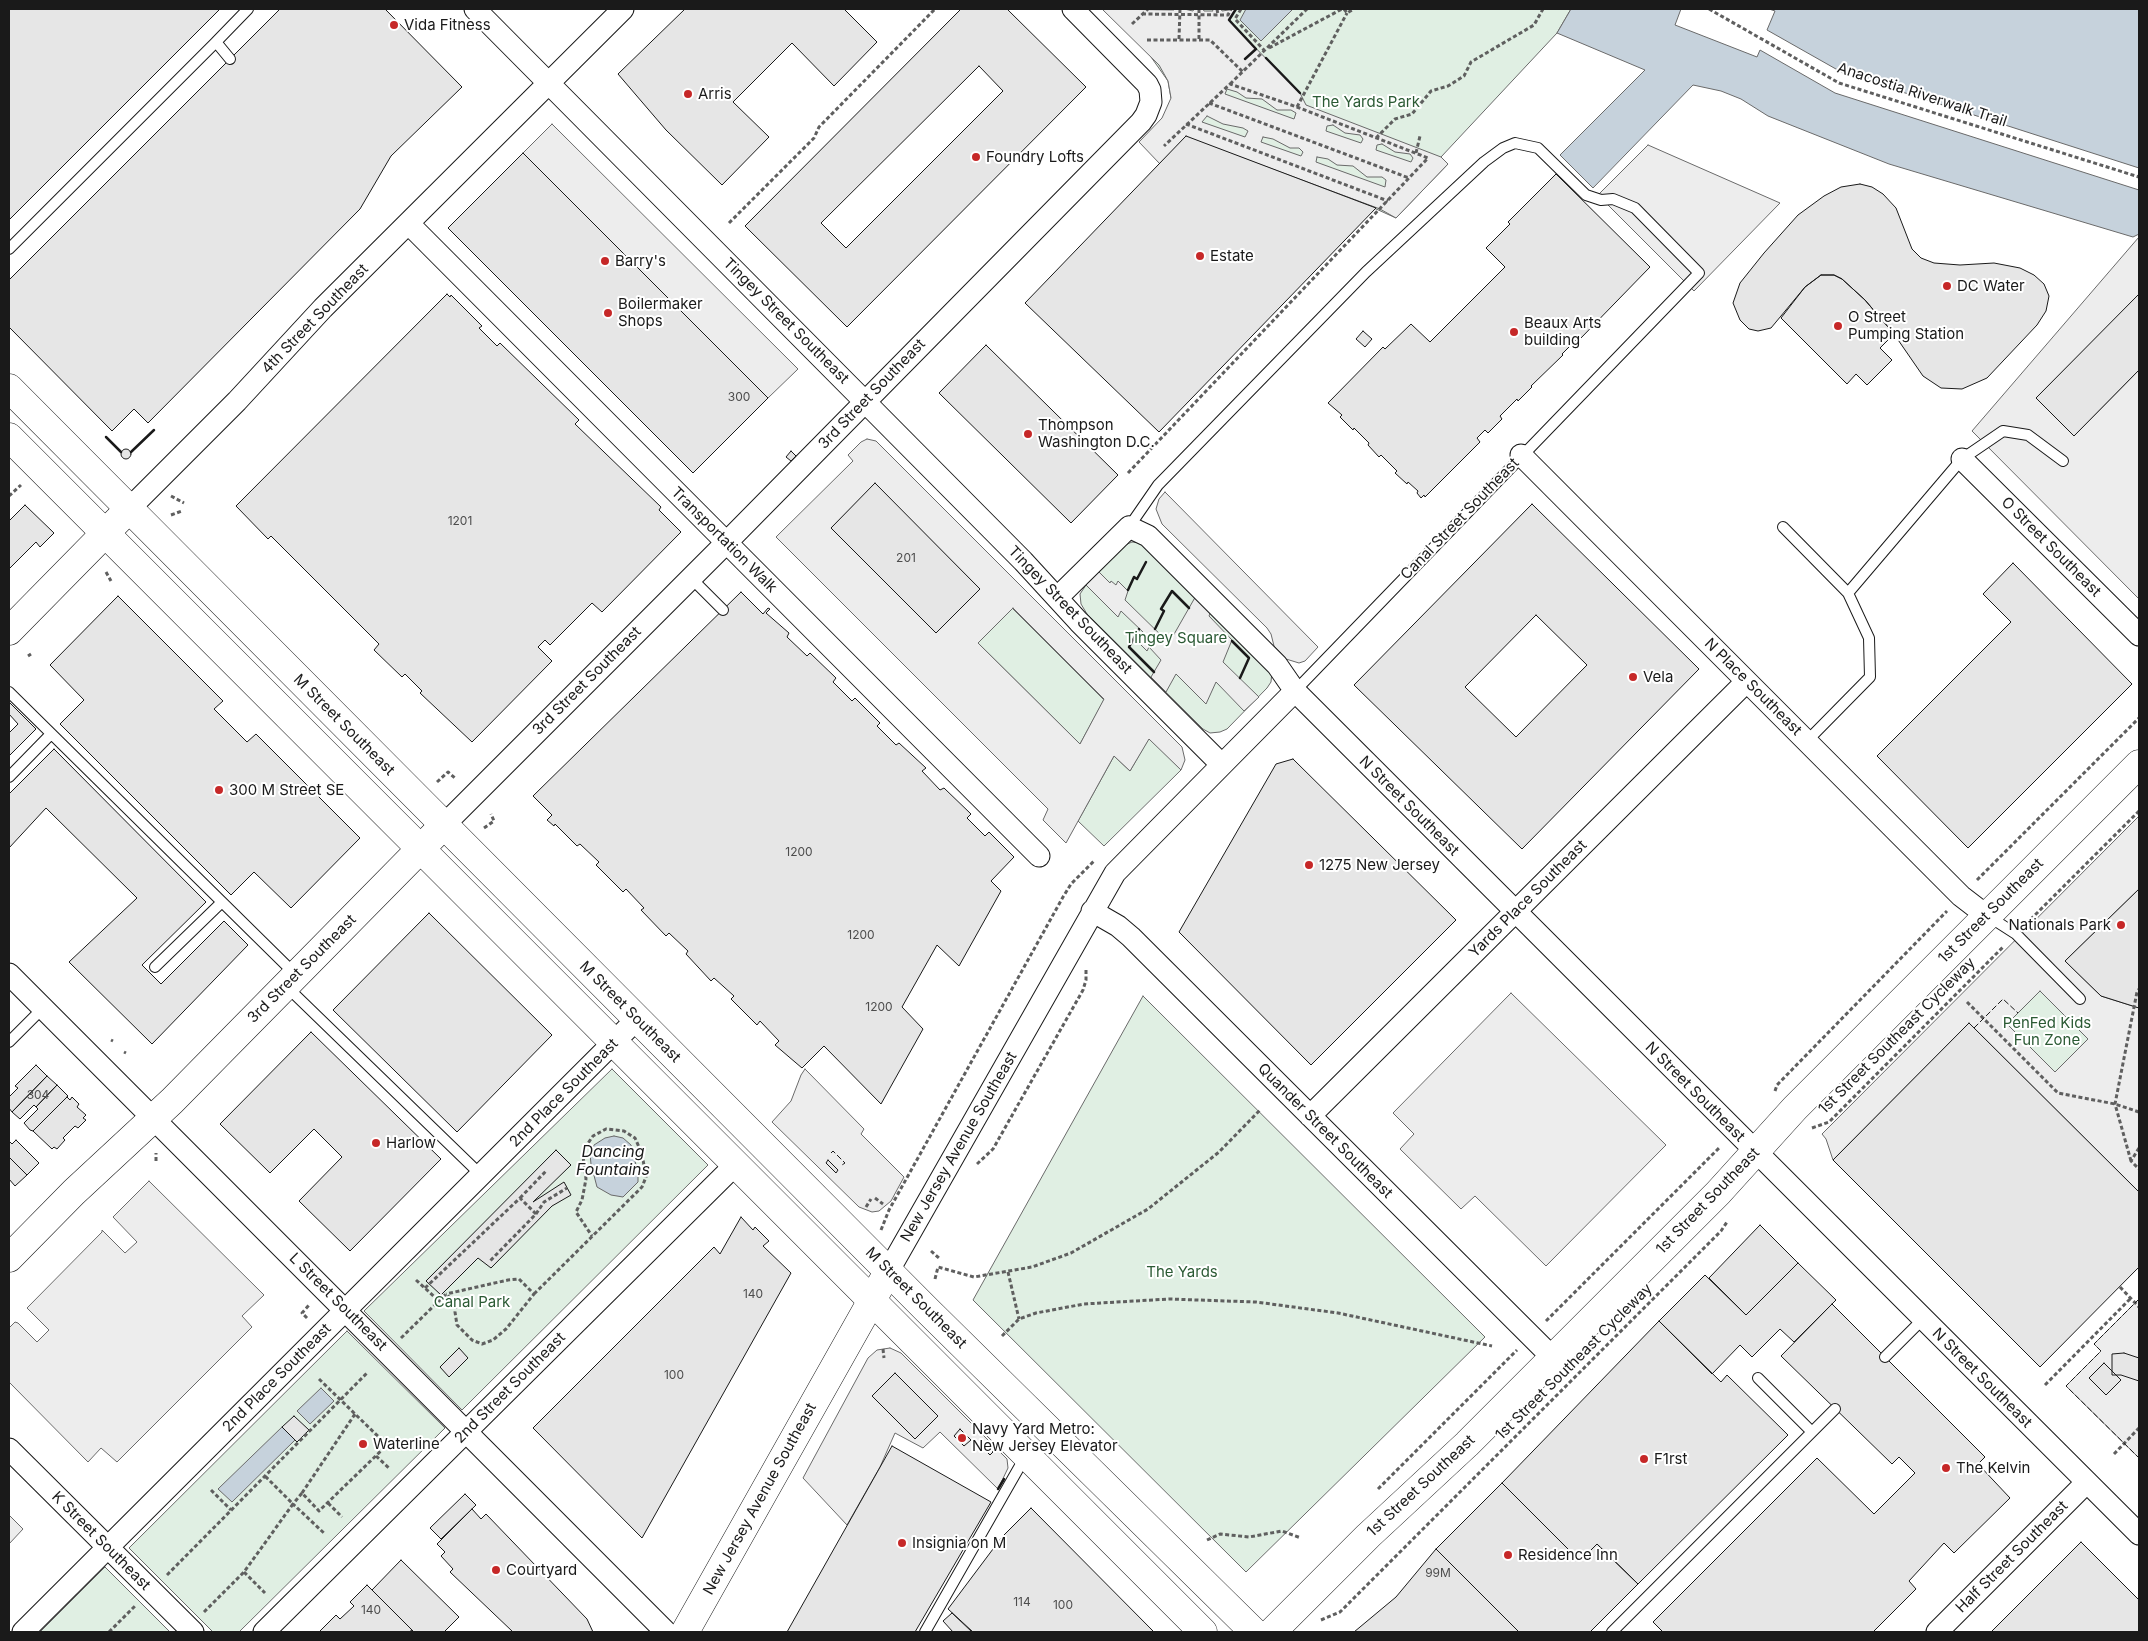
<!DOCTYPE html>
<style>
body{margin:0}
#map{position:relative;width:2148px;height:1641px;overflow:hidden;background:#fff;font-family:Inter,sans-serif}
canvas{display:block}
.frame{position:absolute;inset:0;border:10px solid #1a1a1a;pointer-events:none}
</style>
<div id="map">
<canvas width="2148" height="1641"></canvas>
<div class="frame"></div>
</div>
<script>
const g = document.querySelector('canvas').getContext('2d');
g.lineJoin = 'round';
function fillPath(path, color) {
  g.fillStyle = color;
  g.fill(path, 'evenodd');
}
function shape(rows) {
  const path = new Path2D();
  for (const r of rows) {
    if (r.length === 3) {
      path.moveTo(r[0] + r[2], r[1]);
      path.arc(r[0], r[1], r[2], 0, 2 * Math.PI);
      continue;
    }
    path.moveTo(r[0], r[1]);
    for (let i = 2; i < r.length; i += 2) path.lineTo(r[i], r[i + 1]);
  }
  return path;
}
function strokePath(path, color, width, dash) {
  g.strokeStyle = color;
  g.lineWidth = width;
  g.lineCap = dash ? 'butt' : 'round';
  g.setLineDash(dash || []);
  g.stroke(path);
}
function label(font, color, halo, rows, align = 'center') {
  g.font = font + ' Inter,sans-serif';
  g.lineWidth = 4;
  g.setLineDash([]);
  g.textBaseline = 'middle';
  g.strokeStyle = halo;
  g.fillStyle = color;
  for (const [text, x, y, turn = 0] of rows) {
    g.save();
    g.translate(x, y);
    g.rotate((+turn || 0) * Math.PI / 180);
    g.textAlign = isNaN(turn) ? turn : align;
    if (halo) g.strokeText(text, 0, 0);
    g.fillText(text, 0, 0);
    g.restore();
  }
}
const green = shape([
 [1117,9,1571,9,1557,33,1441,157,1448,164,1396,218,1206,132,1171,98,1168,81,1117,9],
 [1132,542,1141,543,1272,671,1271,682,1267,688,1227,729,1220,732,1210,733,1203,729,1087,614,1081,604,1080,594,1086,585,1123,546,1132,542],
 [1012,608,1104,700,1080,744,978,643,1012,608],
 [1149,738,1181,770,1104,846,1078,821,1114,756,1130,771,1149,738],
 [2040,991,2088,1039,2055,1072,2007,1024,2040,991],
 [1143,996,1485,1337,1246,1572,973,1300,1143,996],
 [612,1069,708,1165,462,1410,364,1311,612,1069],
 [347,1331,445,1428,239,1632,213,1632,129,1548,347,1331],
 [105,1567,170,1632,40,1632,105,1567]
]);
fillPath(green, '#e0efe3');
strokePath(green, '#6a6a6a', 1);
const parking = shape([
 [1102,9,1174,10,1175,9,1184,9,1193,11,1194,9,1203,9,1204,11,1213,11,1212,9,1221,9,1222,11,1236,9,1229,21,1300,93,1306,105,1441,157,1448,164,1396,218,1380,209,1186,137,1160,164,1139,142,1162,118,1171,98,1168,81,1159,65,1102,9],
 [1227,89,1237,92,1246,98,1262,99,1277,110,1291,110,1296,113,1294,119,1225,94,1227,89],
 [1207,116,1223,124,1243,128,1248,131,1245,137,1202,122,1207,116],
 [1333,125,1345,133,1360,135,1363,139,1361,143,1326,131,1327,126,1333,125],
 [1263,137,1273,139,1290,148,1299,148,1303,152,1301,156,1261,142,1263,137],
 [1382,144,1395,152,1410,154,1413,158,1411,162,1376,150,1377,145,1382,144],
 [1317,157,1328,159,1337,165,1353,166,1367,177,1382,177,1386,180,1385,187,1316,162,1317,157],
 [552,124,798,369,768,398,523,153,552,124],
 [1648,145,1780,203,1694,291,1598,195,1648,145],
 [2139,237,2139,295,2036,398,2074,436,2139,370,2139,599,1972,431,2139,237],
 [867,439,876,441,1182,747,1185,760,1181,770,1149,739,1130,771,1114,756,1066,843,1043,820,1048,809,776,537,853,461,848,455,861,442,867,439],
 [875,484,980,589,936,633,831,528,875,484],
 [1013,608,1104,699,1080,744,978,643,1013,608],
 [1165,492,1318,647,1305,661,1299,663,1286,659,1274,646,1271,634,1267,628,1162,524,1156,509,1159,499,1165,492],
 [1099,572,1110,583,1111,581,1116,585,1118,581,1128,591,1125,600,1169,643,1197,594,1212,609,1209,616,1232,640,1223,662,1259,697,1244,711,1216,682,1206,704,1176,674,1166,692,1151,677,1161,660,1149,647,1147,651,1139,643,1144,633,1121,611,1118,617,1086,585,1099,572],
 [2139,816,2139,889,2065,961,2101,996,2139,1008,2139,1192,1969,1023,1833,1160,1826,1139,1822,1134,2139,816],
 [2040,991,2088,1039,2055,1072,2007,1024,2040,991],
 [1511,993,1666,1145,1546,1266,1475,1196,1461,1209,1400,1149,1414,1134,1393,1113,1511,993],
 [805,1069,864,1129,861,1134,904,1177,891,1201,879,1211,872,1212,859,1207,772,1122,791,1101,801,1075,805,1069],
 [149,1181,264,1295,242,1316,252,1327,117,1462,101,1448,88,1462,9,1382,9,1328,15,1322,18,1323,37,1342,49,1330,27,1308,102,1232,102,1230,125,1253,137,1242,113,1217,149,1181],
 [2139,1299,2139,1458,2066,1386,2101,1351,2094,1344,2139,1299],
 [890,1348,901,1353,1007,1459,1008,1468,998,1489,940,1432,923,1448,895,1433,880,1467,847,1525,803,1478,868,1358,877,1350,890,1348],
 [9,1515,23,1529,9,1544,9,1515]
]);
fillPath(parking, '#ededed');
strokePath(parking, '#6a6a6a', 1);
const water = shape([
 [1246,9,1293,9,1261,41,1240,20,1246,9],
 [1571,9,2139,9,2139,234,2133,237,1889,164,1768,116,1741,99,1721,91,1693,85,1593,188,1560,155,1645,70,1557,33,1571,9],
 [614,1136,623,1138,631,1145,638,1173,638,1182,623,1197,611,1195,597,1187,591,1164,590,1154,594,1145,605,1138,614,1136],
 [321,1388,334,1401,310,1424,297,1411,321,1388],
 [282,1427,295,1440,232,1502,218,1489,282,1427]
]);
fillPath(water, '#c6d2dc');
strokePath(water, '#6a6a6a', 1);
const pier = shape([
 [1681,9,1769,9,1775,11,1767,30,1843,73,2139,168,2139,190,1835,93,1760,50,1757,57,1675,25,1681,9]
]);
fillPath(pier, '#fff');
strokePath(pier, '#6a6a6a', 1);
const building = shape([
 [9,9,220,9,9,220,9,9],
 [280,9,385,9,462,87,391,156,360,209,148,423,134,409,112,431,9,327,9,280,280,9],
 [685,9,844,9,877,42,834,86,792,43,733,102,769,137,722,185,666,130,618,74,685,9],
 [961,9,1007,9,1086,87,847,327,745,226,961,9],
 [979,66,1003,91,846,248,821,223,979,66],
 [1186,136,1376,208,1159,432,1025,303,1186,136],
 [523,153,768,398,693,473,448,228,523,153],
 [1556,174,1650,267,1580,339,1578,338,1562,354,1563,355,1531,386,1532,387,1518,401,1517,399,1500,416,1502,419,1488,433,1485,430,1477,438,1480,442,1425,497,1424,495,1421,498,1417,493,1418,491,1408,482,1407,484,1395,473,1397,471,1381,455,1379,457,1368,445,1369,443,1354,428,1353,430,1340,417,1342,415,1328,403,1383,347,1385,349,1411,324,1430,342,1505,267,1486,248,1510,224,1508,222,1556,174],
 [1860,184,1872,187,1883,194,1896,208,1912,249,1921,258,1934,263,1960,265,1994,263,2020,268,2034,275,2044,284,2049,296,2046,311,2037,325,1987,378,1962,389,1941,388,1923,376,1894,334,1865,300,1842,279,1834,275,1821,275,1805,287,1771,328,1758,331,1749,329,1740,320,1733,303,1740,283,1764,253,1798,215,1824,196,1841,187,1860,184],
 [1821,275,1834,275,1842,279,1865,300,1894,334,1880,348,1892,360,1867,385,1856,374,1847,384,1781,318,1805,287,1821,275],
 [447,294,450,297,451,295,482,326,479,328,497,346,500,343,579,420,575,424,661,507,659,510,681,532,602,612,592,603,550,645,545,640,538,647,552,661,472,742,420,693,422,691,405,674,402,677,374,650,379,644,271,536,268,539,236,506,447,294],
 [2139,294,2139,370,2074,436,2036,398,2139,294],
 [1363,331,1372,339,1365,347,1356,339,1363,331],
 [986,345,1118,475,1071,523,939,393,986,345],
 [126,454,5],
 [791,451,796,456,791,461,786,457,791,451],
 [875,483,980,589,936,633,831,528,875,483],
 [1532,504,1699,669,1522,849,1354,685,1532,504],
 [1536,615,1587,665,1516,737,1465,687,1536,615],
 [25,505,54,533,40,547,36,542,9,569,9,521,25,505],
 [2013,563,2132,684,1968,848,1877,756,2011,622,1983,594,2013,563],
 [741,592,763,614,768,608,770,609,766,613,789,633,787,637,807,656,810,653,836,678,833,682,852,701,855,698,880,723,877,726,896,745,899,743,926,768,922,771,940,790,944,788,971,814,967,818,985,836,989,832,1014,857,991,881,1001,891,959,966,937,945,902,1007,923,1029,881,1104,824,1046,802,1068,775,1045,779,1041,760,1021,757,1025,731,999,734,996,714,978,711,981,686,954,688,951,669,933,666,936,641,910,644,908,626,889,623,892,596,865,599,862,580,844,577,846,555,824,554,826,547,820,552,815,533,796,741,592],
 [118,596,223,701,214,709,247,742,256,734,360,838,291,908,254,872,231,895,60,724,84,700,50,665,118,596],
 [9,702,36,729,9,756,9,702],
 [9,714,18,724,9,733,9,714],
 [54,749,206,902,142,965,161,984,224,921,248,945,152,1044,69,962,137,898,46,808,9,848,9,794,54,749],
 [1293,759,1456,920,1311,1065,1179,932,1276,764,1293,759],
 [2139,889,2139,1008,2101,996,2065,961,2139,889],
 [429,913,552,1035,457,1132,333,1010,429,913],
 [1969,1023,2139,1192,2139,1267,2040,1367,1833,1160,1969,1023],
 [311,1032,441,1159,350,1251,299,1201,342,1157,314,1129,270,1173,220,1124,311,1032],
 [36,1065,47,1076,12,1112,9,1108,9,1097,18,1088,15,1086,36,1065],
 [47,1076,57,1085,36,1107,34,1105,20,1119,12,1112,47,1076],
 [57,1085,68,1096,33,1131,30,1130,24,1123,38,1109,36,1107,57,1085],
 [67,1097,70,1100,72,1097,79,1104,77,1107,86,1115,83,1118,86,1120,78,1128,75,1126,63,1138,65,1140,57,1149,54,1147,52,1149,33,1131,67,1097],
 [16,1140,39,1163,27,1175,9,1157,9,1141,12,1144,16,1140],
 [556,1150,571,1165,533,1202,564,1182,571,1195,552,1206,491,1268,478,1258,441,1295,426,1281,556,1150],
 [9,1157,27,1175,15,1186,9,1179,9,1157],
 [828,1160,838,1170,836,1173,826,1163,828,1160],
 [741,1217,753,1230,755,1227,769,1241,763,1246,791,1273,642,1538,533,1428,714,1247,720,1254,741,1217],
 [1760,1225,1798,1263,1746,1315,1709,1278,1760,1225],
 [1798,1263,1836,1300,1794,1342,1780,1329,1752,1357,1740,1345,1712,1374,1659,1321,1705,1275,1746,1315,1798,1263],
 [1832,1304,1985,1457,1978,1464,2010,1498,1954,1553,1944,1543,1909,1581,1916,1589,1873,1632,1663,1632,1653,1622,1817,1458,1874,1514,1915,1473,1899,1457,1892,1464,1781,1356,1832,1304],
 [1659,1321,1721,1382,1727,1375,1788,1435,1638,1584,1597,1544,1580,1561,1502,1483,1659,1321],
 [459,1348,468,1358,449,1377,440,1367,459,1348],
 [2124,1353,2139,1358,2139,1381,2121,1375,2112,1375,2112,1354,2124,1353],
 [2104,1363,2121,1380,2106,1395,2089,1378,2104,1363],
 [895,1373,938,1416,915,1439,872,1396,895,1373],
 [294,1416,309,1430,297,1442,282,1427,294,1416],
 [960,1429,971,1440,964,1446,954,1436,960,1429],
 [983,1442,993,1452,990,1455,980,1445,983,1442],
 [892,1446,991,1502,915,1632,787,1632,892,1446],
 [1502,1483,1580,1561,1597,1544,1638,1584,1590,1632,1519,1632,1436,1549,1502,1483],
 [465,1494,476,1505,441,1539,430,1528,465,1494],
 [1031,1508,1154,1632,973,1632,948,1609,1002,1537,1031,1508],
 [472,1509,481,1519,486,1514,587,1619,593,1632,513,1632,450,1572,453,1569,441,1556,445,1552,437,1544,472,1509],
 [2081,1542,2139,1600,2139,1632,1991,1632,2081,1542],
 [1436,1549,1519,1632,1354,1632,1396,1597,1436,1549],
 [401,1560,459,1617,444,1632,414,1632,372,1590,401,1560],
 [367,1585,412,1630,409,1632,319,1632,336,1615,340,1619,354,1606,350,1602,367,1585],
 [952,1613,972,1632,953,1632,943,1621,952,1613]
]);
fillPath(building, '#e6e6e6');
strokePath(building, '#1a1a1a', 1);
const lane = shape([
 [230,59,216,42,248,9],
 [9,249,216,42],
 [1129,527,1158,485,1366,272,1484,162,1503,148,1515,143,1538,148,1586,195,1601,200,1613,199,1635,208,1699,273,1295,691],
 [1783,527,1848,593,1869,638,1870,677,1807,741],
 [691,578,723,610],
 [1848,593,1962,459,2003,431,2028,435,2063,461],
 [9,692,295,974],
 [9,777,51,734],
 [1988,916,2016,934,2080,999],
 [155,967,222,902],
 [286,986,481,1175],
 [9,1042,43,1008],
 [1885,1357,1923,1319],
 [1812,1432,1835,1409],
 [925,1632,1025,1457],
 [1612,1632,1812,1432,1758,1378]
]);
const street = shape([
 [475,9,1023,561,1079,622,1221,764],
 [409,224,1039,856],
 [1521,455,1961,896,1987,916],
 [1962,459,2139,635],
 [129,509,237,401,323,308,623,9],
 [1057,598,1129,527,1148,536,1277,665,1295,691,2139,1534],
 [444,825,727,542,1141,122,1146,115,1151,102,1150,90,1147,84,1073,9],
 [1092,911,1118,926,1131,937,1553,1358],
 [9,974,666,1632],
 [1310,1116,1746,682],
 [889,1270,1115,873,1295,691],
 [9,1449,193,1632],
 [23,1632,637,1019],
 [264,1632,736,1164],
 [1937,1632,2087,1482]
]);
const secondary = shape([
 [9,631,129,509],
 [9,1258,74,1192,172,1101,444,825],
 [685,1632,889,1270],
 [1272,1632,1368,1536,1467,1444,1718,1193,1795,1108,2139,764]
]);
const primary = shape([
 [9,388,927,1310,1254,1632],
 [9,437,1203,1632]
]);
strokePath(lane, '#1a1a1a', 12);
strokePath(street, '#1a1a1a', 23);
strokePath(secondary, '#1a1a1a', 29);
strokePath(primary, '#1a1a1a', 29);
strokePath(shape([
 [1199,9,1199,39],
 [1217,9,1218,15],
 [1241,9,1235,19,1264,50],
 [1344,9,1347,13,1354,9],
 [1709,9,1839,83,2139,177],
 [1142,14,1228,15,1231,9],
 [1132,24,1148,9],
 [1179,39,1180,9],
 [1147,40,1210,40,1243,72],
 [1269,48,1342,9],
 [1230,84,1307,9],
 [1209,103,1409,178],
 [1297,107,1347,13],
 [1186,124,1388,201],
 [1376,138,1395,119,1412,114,1431,91,1448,86,1464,76,1471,62,1534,25,1543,9],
 [1416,153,1420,136],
 [729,223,814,138,819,127,935,9],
 [1128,473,1428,158,1297,107,1230,84,1164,146],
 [9,496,21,485],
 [171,496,184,503],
 [171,515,182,511],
 [106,572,111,581],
 [28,656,31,654],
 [437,782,448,772,455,778],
 [484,828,494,821,491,814],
 [1977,880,2139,718],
 [2026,924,2139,811],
 [1967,1002,2058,1093,2115,1104,2139,1112],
 [111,1040,113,1041],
 [124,1052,126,1053],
 [1775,1091,1777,1085,1947,911],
 [1812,1128,1829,1122,2004,946],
 [2139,1148,2131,1161,2139,1169],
 [156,1161,156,1153],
 [2131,1161,2115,1104,2137,992,2139,989],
 [977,1164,993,1149,1083,990,1086,980,1086,969],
 [520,1198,547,1170],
 [875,1198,883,1204],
 [866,1207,871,1199],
 [536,1214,544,1202,567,1188],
 [881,1230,889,1210,1063,897,1071,884,1095,860],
 [931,1251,940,1259],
 [1008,1272,1019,1319],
 [935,1279,938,1267,974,1277,1032,1267,1071,1253,1148,1209,1219,1152,1261,1109],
 [416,1280,439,1301],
 [2120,1287,2139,1307],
 [425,1288,520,1198,536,1214,490,1261],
 [534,1294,642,1187,646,1177,642,1154,635,1138,624,1131,606,1129,593,1136,586,1146,583,1156,586,1179,582,1200,576,1212,592,1236],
 [307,1318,302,1313,310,1304],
 [1546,1321,1720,1147],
 [1002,1336,1019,1319,1036,1313,1084,1304,1169,1299,1256,1302,1338,1313,1492,1346],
 [401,1338,446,1294,456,1304,455,1312,457,1325,472,1340,482,1344,493,1340,506,1329,534,1294,519,1279,508,1280,446,1294],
 [883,1349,884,1358],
 [319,1379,387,1445,319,1511,302,1493,293,1504,325,1534],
 [2045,1385,2131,1298],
 [2114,1454,2139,1428],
 [376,1456,389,1468],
 [1378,1489,1517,1350],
 [211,1490,231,1510],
 [302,1493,355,1414],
 [328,1503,342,1517],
 [1207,1540,1220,1534,1249,1537,1282,1531,1301,1538],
 [244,1572,265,1593],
 [167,1575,367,1373],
 [204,1612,244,1572,293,1504,265,1476],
 [1321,1620,1340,1612,1721,1231,1727,1222],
 [109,1632,135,1606]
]), '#5f5f5f', 3, [4, 2.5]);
strokePath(lane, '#fff', 10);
strokePath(street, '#fff', 21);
strokePath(secondary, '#fff', 28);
strokePath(primary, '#fff', 28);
strokePath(shape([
 [1974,1028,2003,999,2018,1013],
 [831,1153,833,1151,845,1163,842,1165],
 [2139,1299,2094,1344,2101,1351,2066,1386,2139,1458]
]), '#1a1a1a', 1, [6, 2.5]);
strokePath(shape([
 [1236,9,1229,20,1256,49,1245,59],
 [1266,58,1300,93],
 [106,437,121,452],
 [131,452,154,430],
 [1128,590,1134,577,1137,579,1146,562],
 [1139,629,1129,647,1154,672],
 [1155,629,1164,611,1161,609,1172,591,1189,608],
 [1232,641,1249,658,1240,678],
 [998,1489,1004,1479]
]), '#1a1a1a', 2.5);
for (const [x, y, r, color] of [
 [394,25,5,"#c62828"],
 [688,94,5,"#c62828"],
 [976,157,5,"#c62828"],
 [1200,256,5,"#c62828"],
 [605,261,5,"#c62828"],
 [1947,286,5,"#c62828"],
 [608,313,5,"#c62828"],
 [1838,326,5,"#c62828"],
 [1514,332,5,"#c62828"],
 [1028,434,5,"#c62828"],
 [1633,677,5,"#c62828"],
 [219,790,5,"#c62828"],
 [1309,865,5,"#c62828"],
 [2121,925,5,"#c62828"],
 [376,1143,5,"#c62828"],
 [962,1438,5,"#c62828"],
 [363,1444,5,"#c62828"],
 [1644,1459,5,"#c62828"],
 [1946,1468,5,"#c62828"],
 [902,1543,5,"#c62828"],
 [1508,1555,5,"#c62828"],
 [496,1570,5,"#c62828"]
]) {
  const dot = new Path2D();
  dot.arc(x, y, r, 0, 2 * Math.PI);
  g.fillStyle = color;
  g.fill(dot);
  strokePath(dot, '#fff', 2);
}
label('12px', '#4d4d4d', null, [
 ["300",739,397],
 ["1201",460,521],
 ["201",906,558],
 ["1200",799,852],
 ["1200",861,935],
 ["1200",879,1007],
 ["304",38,1095],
 ["140",753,1294],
 ["100",674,1375],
 ["99M",1438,1573],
 ["114",1022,1602],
 ["100",1063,1605],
 ["140",371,1610]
]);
label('15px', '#1a1a1a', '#fff', [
 ["Vida Fitness",404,25],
 ["Arris",698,94],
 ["Foundry Lofts",986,157],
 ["Estate",1210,256],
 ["Barry's",615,261],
 ["DC Water",1957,286],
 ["Boilermaker",618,304],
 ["Shops",618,321],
 ["O Street",1848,317],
 ["Pumping Station",1848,334],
 ["Beaux Arts",1524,323],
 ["building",1524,340],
 ["Thompson",1038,425],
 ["Washington D.C.",1038,442],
 ["Vela",1643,677],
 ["300 M Street SE",229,790],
 ["1275 New Jersey",1319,865],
 ["Nationals Park",2111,925,"right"],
 ["Harlow",386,1143],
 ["Navy Yard Metro:",972,1429],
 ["New Jersey Elevator",972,1446],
 ["Waterline",373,1444],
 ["F1rst",1654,1459],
 ["The Kelvin",1956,1468],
 ["Insignia on M",912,1543],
 ["Residence Inn",1518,1555],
 ["Courtyard",506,1570]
], 'left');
label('15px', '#1a1a1a', '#fff', [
 ["Anacostia Riverwalk Trail",1922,95,18],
 ["4th Street Southeast",315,319,-46],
 ["Tingey Street Southeast",786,321,45],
 ["3rd Street Southeast",872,394,-46],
 ["Canal Street Southeast",1460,519,-46],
 ["Transportation Walk",724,540,45],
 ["O Street Southeast",2051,547,45],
 ["Tingey Street Southeast",1070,610,46],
 ["3rd Street Southeast",587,681,-45],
 ["N Place Southeast",1753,687,45],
 ["M Street Southeast",344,725,45],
 ["N Street Southeast",1409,806,45],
 ["Yards Place Southeast",1528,899,-45],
 ["1st Street Southeast",1991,911,-45],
 ["3rd Street Southeast",302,969,-45],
 ["M Street Southeast",630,1012,45],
 ["1st Street Southeast Cycleway",1897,1036,-45],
 ["N Street Southeast",1695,1092,45],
 ["2nd Place Southeast",564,1093,-45],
 ["Quander Street Southeast",1325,1131,45],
 ["New Jersey Avenue Southeast",959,1147,-60],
 ["1st Street Southeast",1708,1201,-46],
 ["M Street Southeast",916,1298,45],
 ["L Street Southeast",338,1302,45],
 ["1st Street Southeast Cycleway",1574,1362,-45],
 ["2nd Place Southeast",277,1378,-45],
 ["N Street Southeast",1982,1378,45],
 ["2nd Street Southeast",510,1388,-45],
 ["1st Street Southeast",1421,1486,-43],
 ["New Jersey Avenue Southeast",760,1499,-61],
 ["K Street Southeast",101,1541,45],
 ["Half Street Southeast",2012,1557,-45]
]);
label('15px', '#2b5a34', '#fff', [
 ["The Yards Park",1366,102],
 ["Tingey Square",1176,638],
 ["PenFed Kids",2047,1023],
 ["Fun Zone",2047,1040],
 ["The Yards",1182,1272],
 ["Canal Park",472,1302]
]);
label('italic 16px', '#1a1a1a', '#fff', [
 ["Dancing",613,1152],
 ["Fountains",613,1170]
]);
</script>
